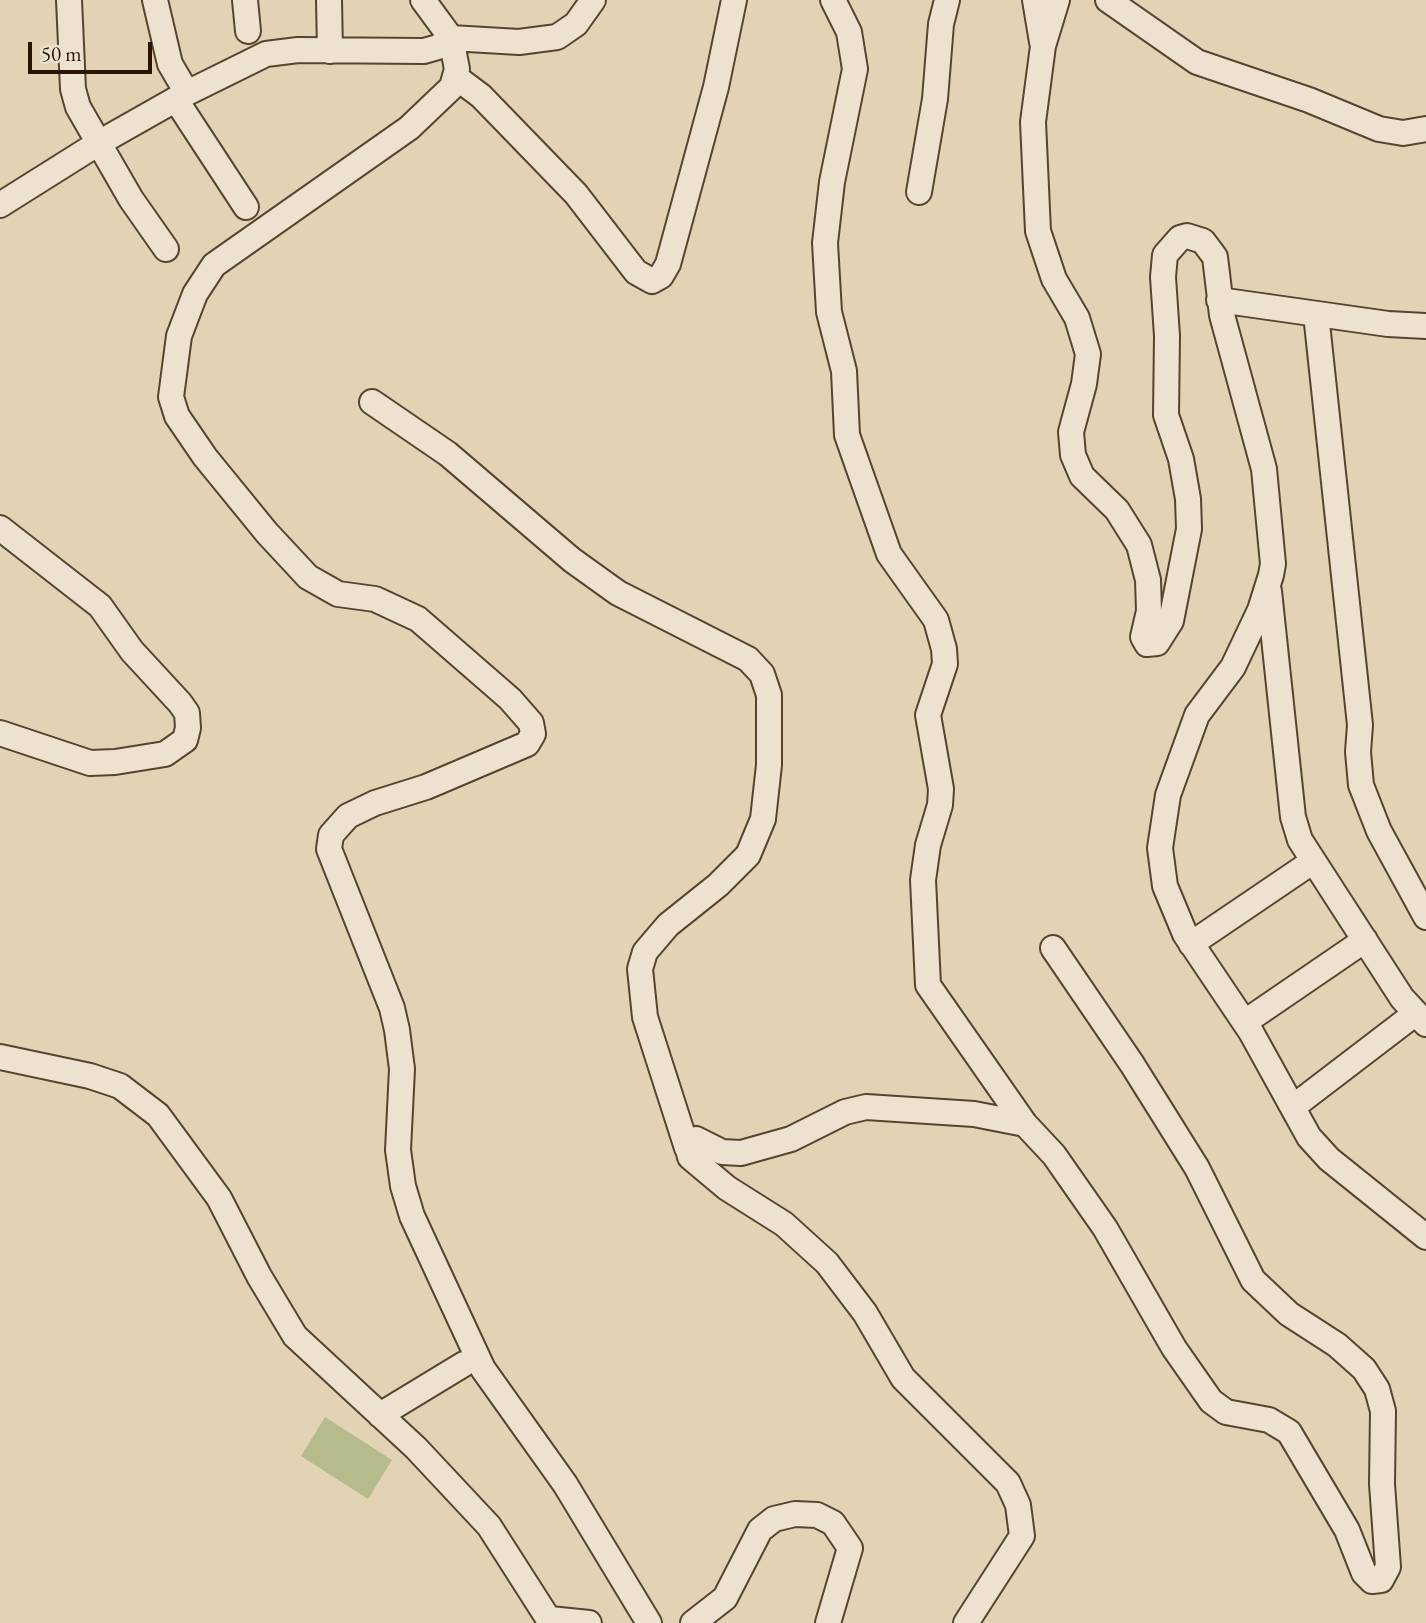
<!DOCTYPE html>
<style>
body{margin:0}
#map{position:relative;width:1426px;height:1623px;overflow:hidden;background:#e2d3b5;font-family:"EB Garamond",serif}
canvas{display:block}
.scale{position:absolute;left:28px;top:42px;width:124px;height:32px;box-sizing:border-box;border:4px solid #291402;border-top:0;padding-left:9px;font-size:21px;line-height:24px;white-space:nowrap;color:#291402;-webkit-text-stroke:5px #ece2cf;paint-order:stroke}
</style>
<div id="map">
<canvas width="1426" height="1623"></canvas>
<div class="scale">50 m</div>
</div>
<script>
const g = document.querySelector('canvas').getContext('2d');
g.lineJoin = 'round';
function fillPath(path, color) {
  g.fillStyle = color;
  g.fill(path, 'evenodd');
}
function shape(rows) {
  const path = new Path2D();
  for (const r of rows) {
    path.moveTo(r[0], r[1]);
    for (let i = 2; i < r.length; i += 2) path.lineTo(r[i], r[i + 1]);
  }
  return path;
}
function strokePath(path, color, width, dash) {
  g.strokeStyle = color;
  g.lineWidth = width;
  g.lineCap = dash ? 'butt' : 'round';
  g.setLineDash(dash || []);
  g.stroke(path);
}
fillPath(shape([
 [325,1417,392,1460,368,1499,301,1456]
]), '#b6bb8b');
const minor = shape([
 [69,0,73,89,78,107,131,199,166,249],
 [155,0,170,64,187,93],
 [245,0,248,31],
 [329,0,330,51],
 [423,0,451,38,457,69,452,87,409,128,214,265,195,294,179,336,171,397,177,416,205,457,267,533,308,577,338,594,375,599,418,619,510,699,531,723,533,734,527,744,426,787,375,803,348,816,331,835,329,849,392,1008,397,1030,402,1069,398,1150,403,1186,412,1216,483,1369,565,1484,649,1623],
 [833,0,849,32,855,69,832,182,825,243,829,312,844,371,847,435,889,554,936,620,944,649,945,664,928,715,941,789,940,805,928,845,923,880,928,985,1025,1124,1054,1155,1105,1228,1174,1348,1211,1401,1226,1412,1269,1420,1289,1432,1347,1530,1364,1573,1372,1581,1381,1580,1388,1567,1382,1484,1383,1411,1377,1389,1364,1369,1337,1345,1289,1314,1253,1280,1197,1168,1132,1064,1053,948],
 [1035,0,1042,42],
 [1057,0,1043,46,1033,122,1038,231,1054,279,1077,318,1088,354,1084,384,1071,432,1073,455,1082,476,1117,510,1139,545,1148,580,1149,611,1143,637,1147,644,1157,643,1171,621,1189,529,1188,499,1181,459,1166,415,1167,336,1163,277,1165,255,1180,238,1187,236,1203,241,1215,257,1222,315,1264,469,1273,564,1271,575,1260,610,1233,667,1197,715,1168,795,1160,848,1165,886,1185,934,1251,1032,1309,1137,1329,1159,1426,1237],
 [1108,0,1197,62,1309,100,1379,129,1403,133,1426,129],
 [457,78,481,96,576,194,636,272,652,281,661,276,668,264,716,87,734,0],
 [176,100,246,207],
 [919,192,935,99,941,24,947,0],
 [0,205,97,144,187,93,266,54,298,50,424,51,438,47,451,38,519,42,557,37,576,24,593,0],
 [1219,300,1388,324,1426,326],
 [1316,314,1360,725,1358,752,1361,785,1379,831,1426,917],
 [372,402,448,454,572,560,618,593,748,659,762,674,769,695,769,765,763,819,748,855,718,885,668,925,645,952,640,969,645,1017,687,1148],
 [0,528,100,606,132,651,180,703,187,713,188,728,185,740,165,754,115,762,90,763,0,733],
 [1269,591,1293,817,1300,840,1402,998,1426,1024],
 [1191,944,1312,862],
 [1245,1022,1365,940],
 [0,1057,90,1076,120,1086,158,1115,219,1198,259,1276,295,1336,416,1448,489,1526,551,1623],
 [1293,1107,1416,1013],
 [380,1415,464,1364],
 [550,1619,589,1623],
 [693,1623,725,1598,760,1530,774,1519,795,1514,817,1515,833,1523,850,1548,828,1623],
 [966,1623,1022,1536,1018,1505,1008,1483,903,1378,865,1313,827,1263,784,1224,727,1188,690,1157,687,1145,696,1139,722,1152,741,1153,791,1139,845,1112,866,1107,974,1114,1025,1124]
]);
strokePath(minor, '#57442f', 28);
strokePath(minor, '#ece2cf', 24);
</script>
